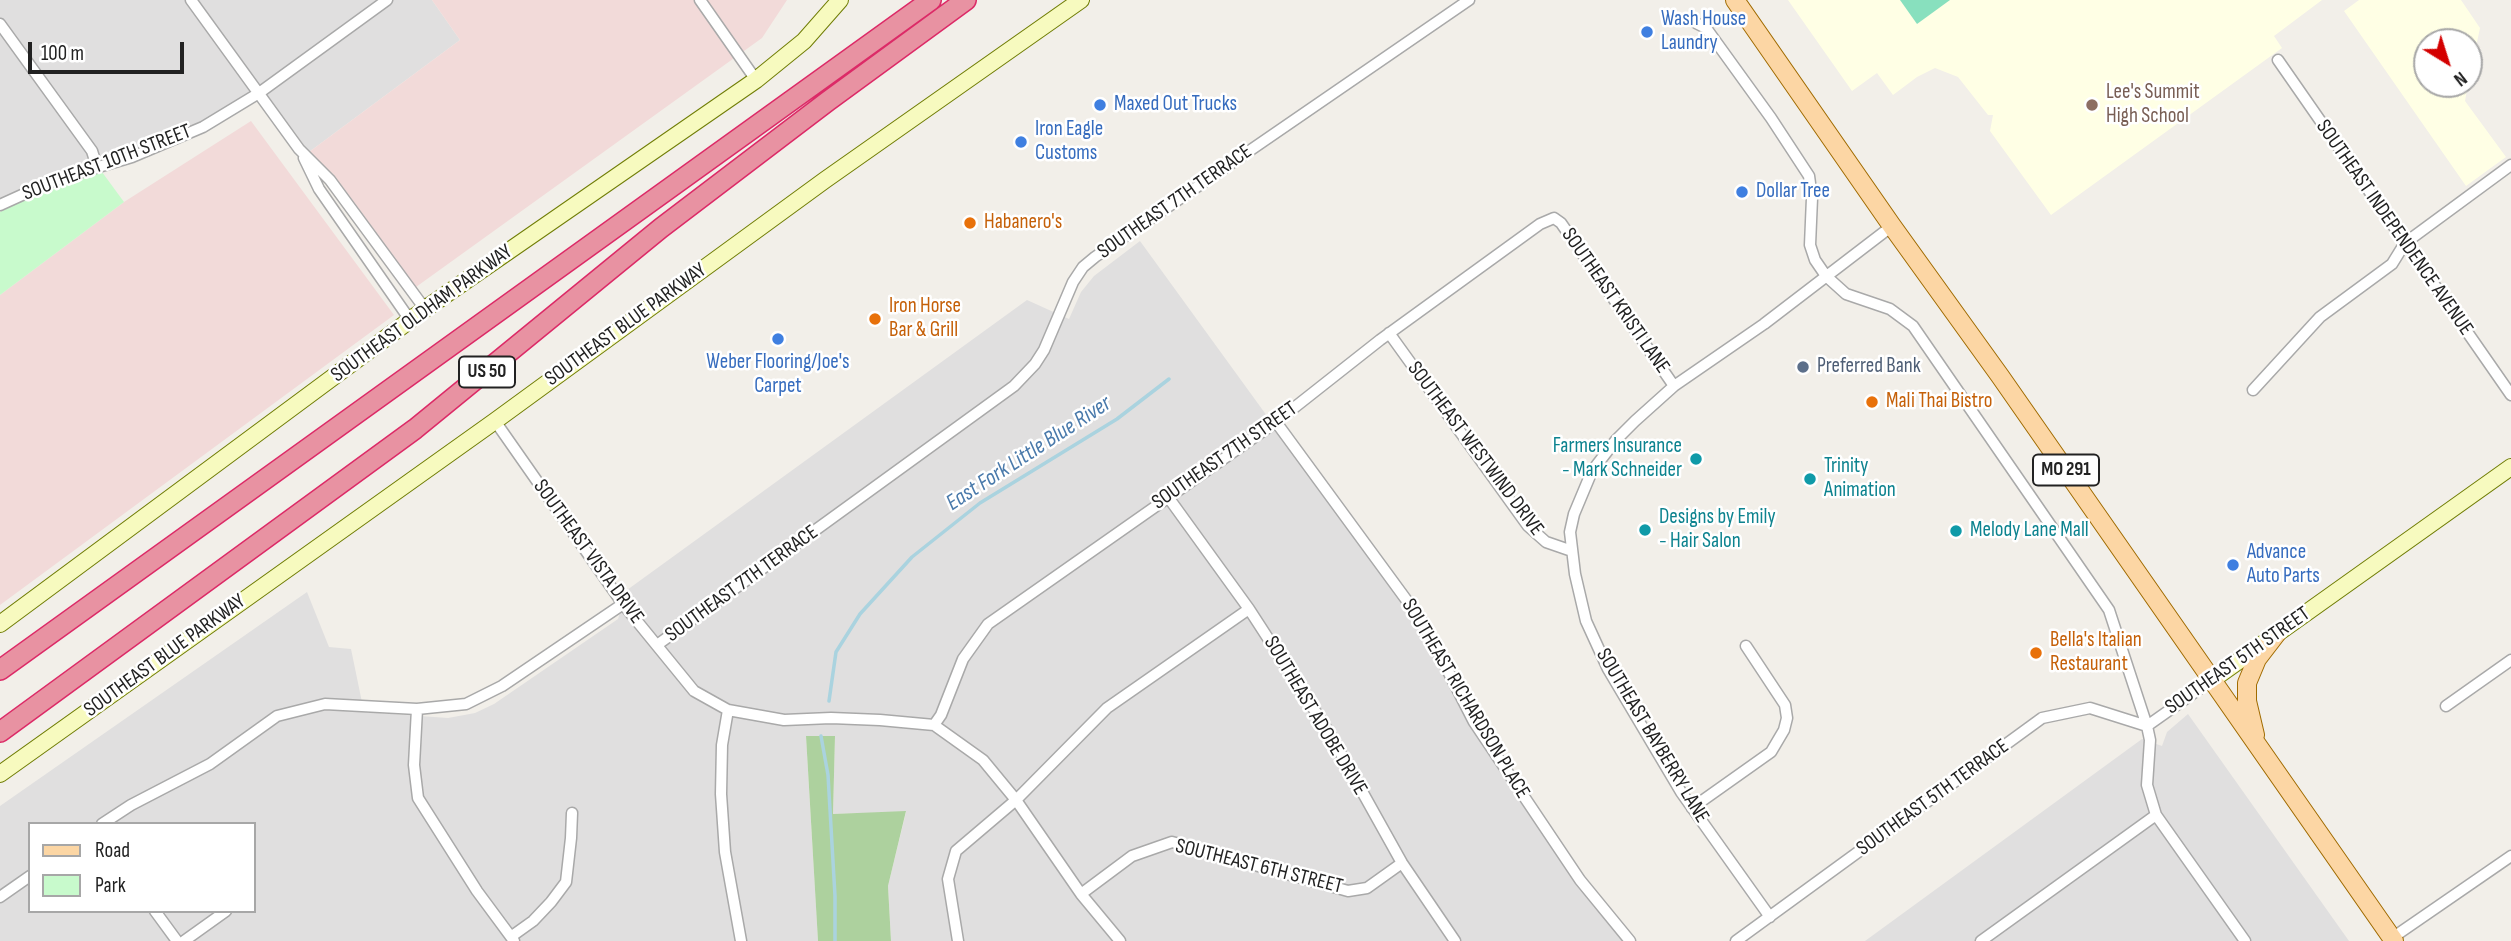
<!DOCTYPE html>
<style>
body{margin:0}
#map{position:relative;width:2511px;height:941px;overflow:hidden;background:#f2efe9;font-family:"Sofia Sans Condensed",sans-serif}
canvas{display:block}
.legend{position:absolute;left:28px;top:822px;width:228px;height:91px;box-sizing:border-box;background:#fff;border:2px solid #a7a7a7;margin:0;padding:9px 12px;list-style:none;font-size:21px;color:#222}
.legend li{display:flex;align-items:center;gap:14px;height:35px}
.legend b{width:35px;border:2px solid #a7a7a7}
.north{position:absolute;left:2413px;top:28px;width:70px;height:70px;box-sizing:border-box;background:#fff;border:2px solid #a7a7a7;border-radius:50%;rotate:142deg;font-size:19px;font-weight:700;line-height:28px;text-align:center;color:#222}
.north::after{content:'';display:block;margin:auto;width:24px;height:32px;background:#d40000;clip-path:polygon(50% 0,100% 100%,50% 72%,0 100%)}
.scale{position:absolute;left:28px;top:42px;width:156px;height:32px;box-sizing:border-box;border:4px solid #222;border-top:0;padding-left:9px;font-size:21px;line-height:24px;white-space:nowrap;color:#222;-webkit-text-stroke:5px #fff;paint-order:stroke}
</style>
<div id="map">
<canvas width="2511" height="941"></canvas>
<ul class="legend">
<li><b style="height:9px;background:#fcd6a4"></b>Road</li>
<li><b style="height:19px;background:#c8facc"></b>Park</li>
</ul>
<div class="north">N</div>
<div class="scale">100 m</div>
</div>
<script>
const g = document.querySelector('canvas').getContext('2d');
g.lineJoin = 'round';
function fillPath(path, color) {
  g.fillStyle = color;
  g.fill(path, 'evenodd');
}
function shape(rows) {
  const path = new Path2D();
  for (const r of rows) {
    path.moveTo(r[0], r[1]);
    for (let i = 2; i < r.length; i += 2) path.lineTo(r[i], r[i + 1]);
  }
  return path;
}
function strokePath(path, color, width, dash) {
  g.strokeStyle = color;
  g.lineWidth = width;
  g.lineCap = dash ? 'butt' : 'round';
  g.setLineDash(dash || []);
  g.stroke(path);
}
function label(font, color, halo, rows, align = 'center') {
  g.font = font + ' "Sofia Sans Condensed",sans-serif';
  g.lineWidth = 5;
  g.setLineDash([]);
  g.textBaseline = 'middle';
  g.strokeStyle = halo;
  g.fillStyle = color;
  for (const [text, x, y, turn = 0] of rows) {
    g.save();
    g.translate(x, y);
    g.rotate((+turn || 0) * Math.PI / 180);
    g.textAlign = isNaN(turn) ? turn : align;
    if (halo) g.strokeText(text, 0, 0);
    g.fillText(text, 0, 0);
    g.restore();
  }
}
fillPath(shape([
 [0,0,432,0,460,40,309,152,265,92,208,127,79,174,0,208],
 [1140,241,1434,646,1519,799,1626,941,891,941,888,886,906,812,833,814,835,736,806,736,818,941,0,941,0,806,307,592,329,647,351,649,364,712,448,718,475,713,494,704,618,619,627,590,1027,300,1069,319,1081,292,1094,276],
 [30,824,254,824,254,911,30,911],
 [2188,714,2349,941,1865,941,2142,739,2162,746,2167,732]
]), '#e0dfdf');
fillPath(shape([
 [432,0,787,0,762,38,416,287,334,175,309,152,460,40],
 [251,121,394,315,0,605,0,295,124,202]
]), '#f2dad9');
fillPath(shape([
 [1788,0,2322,0,2274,36,2282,48,2051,215,1990,131,1993,115,1988,115,1958,77,1935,68,1917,77,1893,95,1877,73,1852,91],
 [2359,0,2461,0,2480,28,2469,80,2469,42,2427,42,2427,84,2468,84,2465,101,2506,157,2466,186,2344,11]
]), '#ffffe5');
fillPath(shape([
 [806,736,835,736,833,814,906,811,888,886,891,941,818,941]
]), '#add19e');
fillPath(shape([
 [102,172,124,202,0,295,0,212,31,196]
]), '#c8facc');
fillPath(shape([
 [1900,0,1950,0,1917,24]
]), '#88e0be');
strokePath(shape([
 [829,701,836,652,860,614,912,557,980,503,1117,419,1169,379],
 [821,736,828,775,835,896,835,941]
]), '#aad3df', 3.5);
const street = shape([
 [191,0,299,149,330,180,425,309],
 [700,0,756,80],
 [1696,23,1706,28,1771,118,1809,176,1812,198,1810,245,1815,260,1826,276,1846,294,1890,309,1913,326,2109,610,2147,726,2150,740,2147,785,2156,815,2245,941],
 [0,24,92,151,97,167],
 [2278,60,2511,395],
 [304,158,319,189,410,320],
 [0,205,55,180,132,157,203,127,259,93,387,0],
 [1389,333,1528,526,1546,542,1572,551],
 [2253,390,2320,317,2392,264,2405,243,2511,165],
 [495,421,623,604,694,691,728,710,784,720,831,718,880,720,934,725,983,760,1016,800,1081,894,1120,941],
 [1276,422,1424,624,1474,722,1580,880,1630,941],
 [1168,497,1249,609,1330,734,1402,863,1455,941],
 [657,645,1014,386,1035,364,1044,350,1073,282,1083,267,1095,257,1469,0],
 [2446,706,2511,660],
 [417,709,414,765,418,798,477,891,514,941],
 [728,710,722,745,721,794,725,852,741,941],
 [934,725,941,715,963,659,988,624,1276,422,1380,340,1540,224,1554,218,1561,223,1674,386],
 [2147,726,2212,680],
 [1692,808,1771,752,1784,730,1787,718,1785,705,1746,646],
 [102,824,131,805,210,764,277,716,325,704,417,709,466,704,502,686,623,604],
 [1081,894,1132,856,1172,842,1348,891,1367,888,1402,863],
 [0,897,30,876],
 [155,911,177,941],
 [1770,917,1681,792,1608,669,1586,621,1575,574,1570,532,1574,514,1592,471,1616,440,1635,421,1674,386,1764,324,1892,226],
 [512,936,533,921,551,902,566,882,571,838,572,813],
 [2392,938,2511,856],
 [184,941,226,911],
 [958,941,948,879,956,851,1016,800,1107,708,1249,609],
 [1736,941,2042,718,2090,708,2147,726],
 [1981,941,2156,815]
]);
const secondary = shape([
 [0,624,425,309,756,80,804,41,840,0],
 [2212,680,2511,467],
 [0,774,495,421,825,180,1081,0]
]);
const primary = shape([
 [1735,0,1892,226,2000,376,2394,941],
 [2255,735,2247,701,2247,683,2257,659,2277,633]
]);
const highway = shape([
 [0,670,931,0],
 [0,732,415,429,661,228,828,101,966,0]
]);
strokePath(street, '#a9a9a9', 13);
strokePath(secondary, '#707d05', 18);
strokePath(primary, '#a06b00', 20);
strokePath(highway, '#dc2a67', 22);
strokePath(street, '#fff', 10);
strokePath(secondary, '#f7fabf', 16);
strokePath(primary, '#fcd6a4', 18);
strokePath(highway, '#e892a2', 19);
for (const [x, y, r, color] of [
 [1647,32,7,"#3f7fe0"],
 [1100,105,7,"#3f7fe0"],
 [2092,105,7,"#8d6e63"],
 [1021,142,7,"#3f7fe0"],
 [1742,192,7,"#3f7fe0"],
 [970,223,7,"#e8710a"],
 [875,319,7,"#e8710a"],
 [778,339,7,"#3f7fe0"],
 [1803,367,7,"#5c6f8a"],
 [1872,402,7,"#e8710a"],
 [1696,459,7,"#0f9aa8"],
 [1810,479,7,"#0f9aa8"],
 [1645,530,7,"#0f9aa8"],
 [1956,531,7,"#0f9aa8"],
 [2233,565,7,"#3f7fe0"],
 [2036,653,7,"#e8710a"]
]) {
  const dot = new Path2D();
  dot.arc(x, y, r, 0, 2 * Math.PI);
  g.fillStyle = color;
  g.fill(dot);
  strokePath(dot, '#fff', 2.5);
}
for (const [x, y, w] of [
 [487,372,56],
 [2066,470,66]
]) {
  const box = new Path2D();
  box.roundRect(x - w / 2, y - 15.5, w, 31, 5);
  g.fillStyle = '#fff';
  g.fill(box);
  strokePath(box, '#222', 2);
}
label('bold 19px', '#222', null, [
 ["US 50",487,372],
 ["MO 291",2066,470]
]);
label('21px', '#366cbe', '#fff', [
 ["Wash House",1661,20],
 ["Laundry",1661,44],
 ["Maxed Out Trucks",1114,105],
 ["Iron Eagle",1035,130],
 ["Customs",1035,154],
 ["Dollar Tree",1756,192],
 ["Weber Flooring/Joe's",778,363,"center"],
 ["Carpet",778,387,"center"],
 ["Advance",2247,553],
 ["Auto Parts",2247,577]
], 'left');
label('21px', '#785e54', '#fff', [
 ["Lee's Summit",2106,93],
 ["High School",2106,117]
], 'left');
label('21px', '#222', '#fff', [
 ["SOUTHEAST 10TH STREET",107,163,-21],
 ["SOUTHEAST 7TH TERRACE",1175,202,-35],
 ["SOUTHEAST INDEPENDENCE AVENUE",2394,228,55],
 ["SOUTHEAST KRISTI LANE",1615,301,55],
 ["SOUTHEAST OLDHAM PARKWAY",422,314,-36],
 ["SOUTHEAST BLUE PARKWAY",626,325,-36],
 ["SOUTHEAST WESTWIND DRIVE",1475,449,53],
 ["SOUTHEAST 7TH STREET",1225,456,-35],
 ["SOUTHEAST VISTA DRIVE",588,552,54],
 ["SOUTHEAST 7TH TERRACE",742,584,-36],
 ["SOUTHEAST BLUE PARKWAY",165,656,-36],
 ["SOUTHEAST 5TH STREET",2238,661,-35],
 ["SOUTHEAST RICHARDSON PLACE",1465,699,59],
 ["SOUTHEAST ADOBE DRIVE",1315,716,59],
 ["SOUTHEAST BAYBERRY LANE",1652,736,59],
 ["SOUTHEAST 5TH TERRACE",1933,798,-36],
 ["SOUTHEAST 6TH STREET",1259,867,14]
]);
label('21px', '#c56008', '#fff', [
 ["Habanero's",984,223],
 ["Iron Horse",889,307],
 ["Bar & Grill",889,331],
 ["Mali Thai Bistro",1886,402],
 ["Bella's Italian",2050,641],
 ["Restaurant",2050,665]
], 'left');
label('21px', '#4e5e75', '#fff', [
 ["Preferred Bank",1817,367]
], 'left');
label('21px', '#0d838f', '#fff', [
 ["Farmers Insurance",1682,447,"right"],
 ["- Mark Schneider",1682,471,"right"],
 ["Trinity",1824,467],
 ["Animation",1824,491],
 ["Designs by Emily",1659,518],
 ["- Hair Salon",1659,542],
 ["Melody Lane Mall",1970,531]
], 'left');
label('italic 23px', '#4a7aab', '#fff', [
 ["East Fork Little Blue River",1029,454,-33]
]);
</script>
